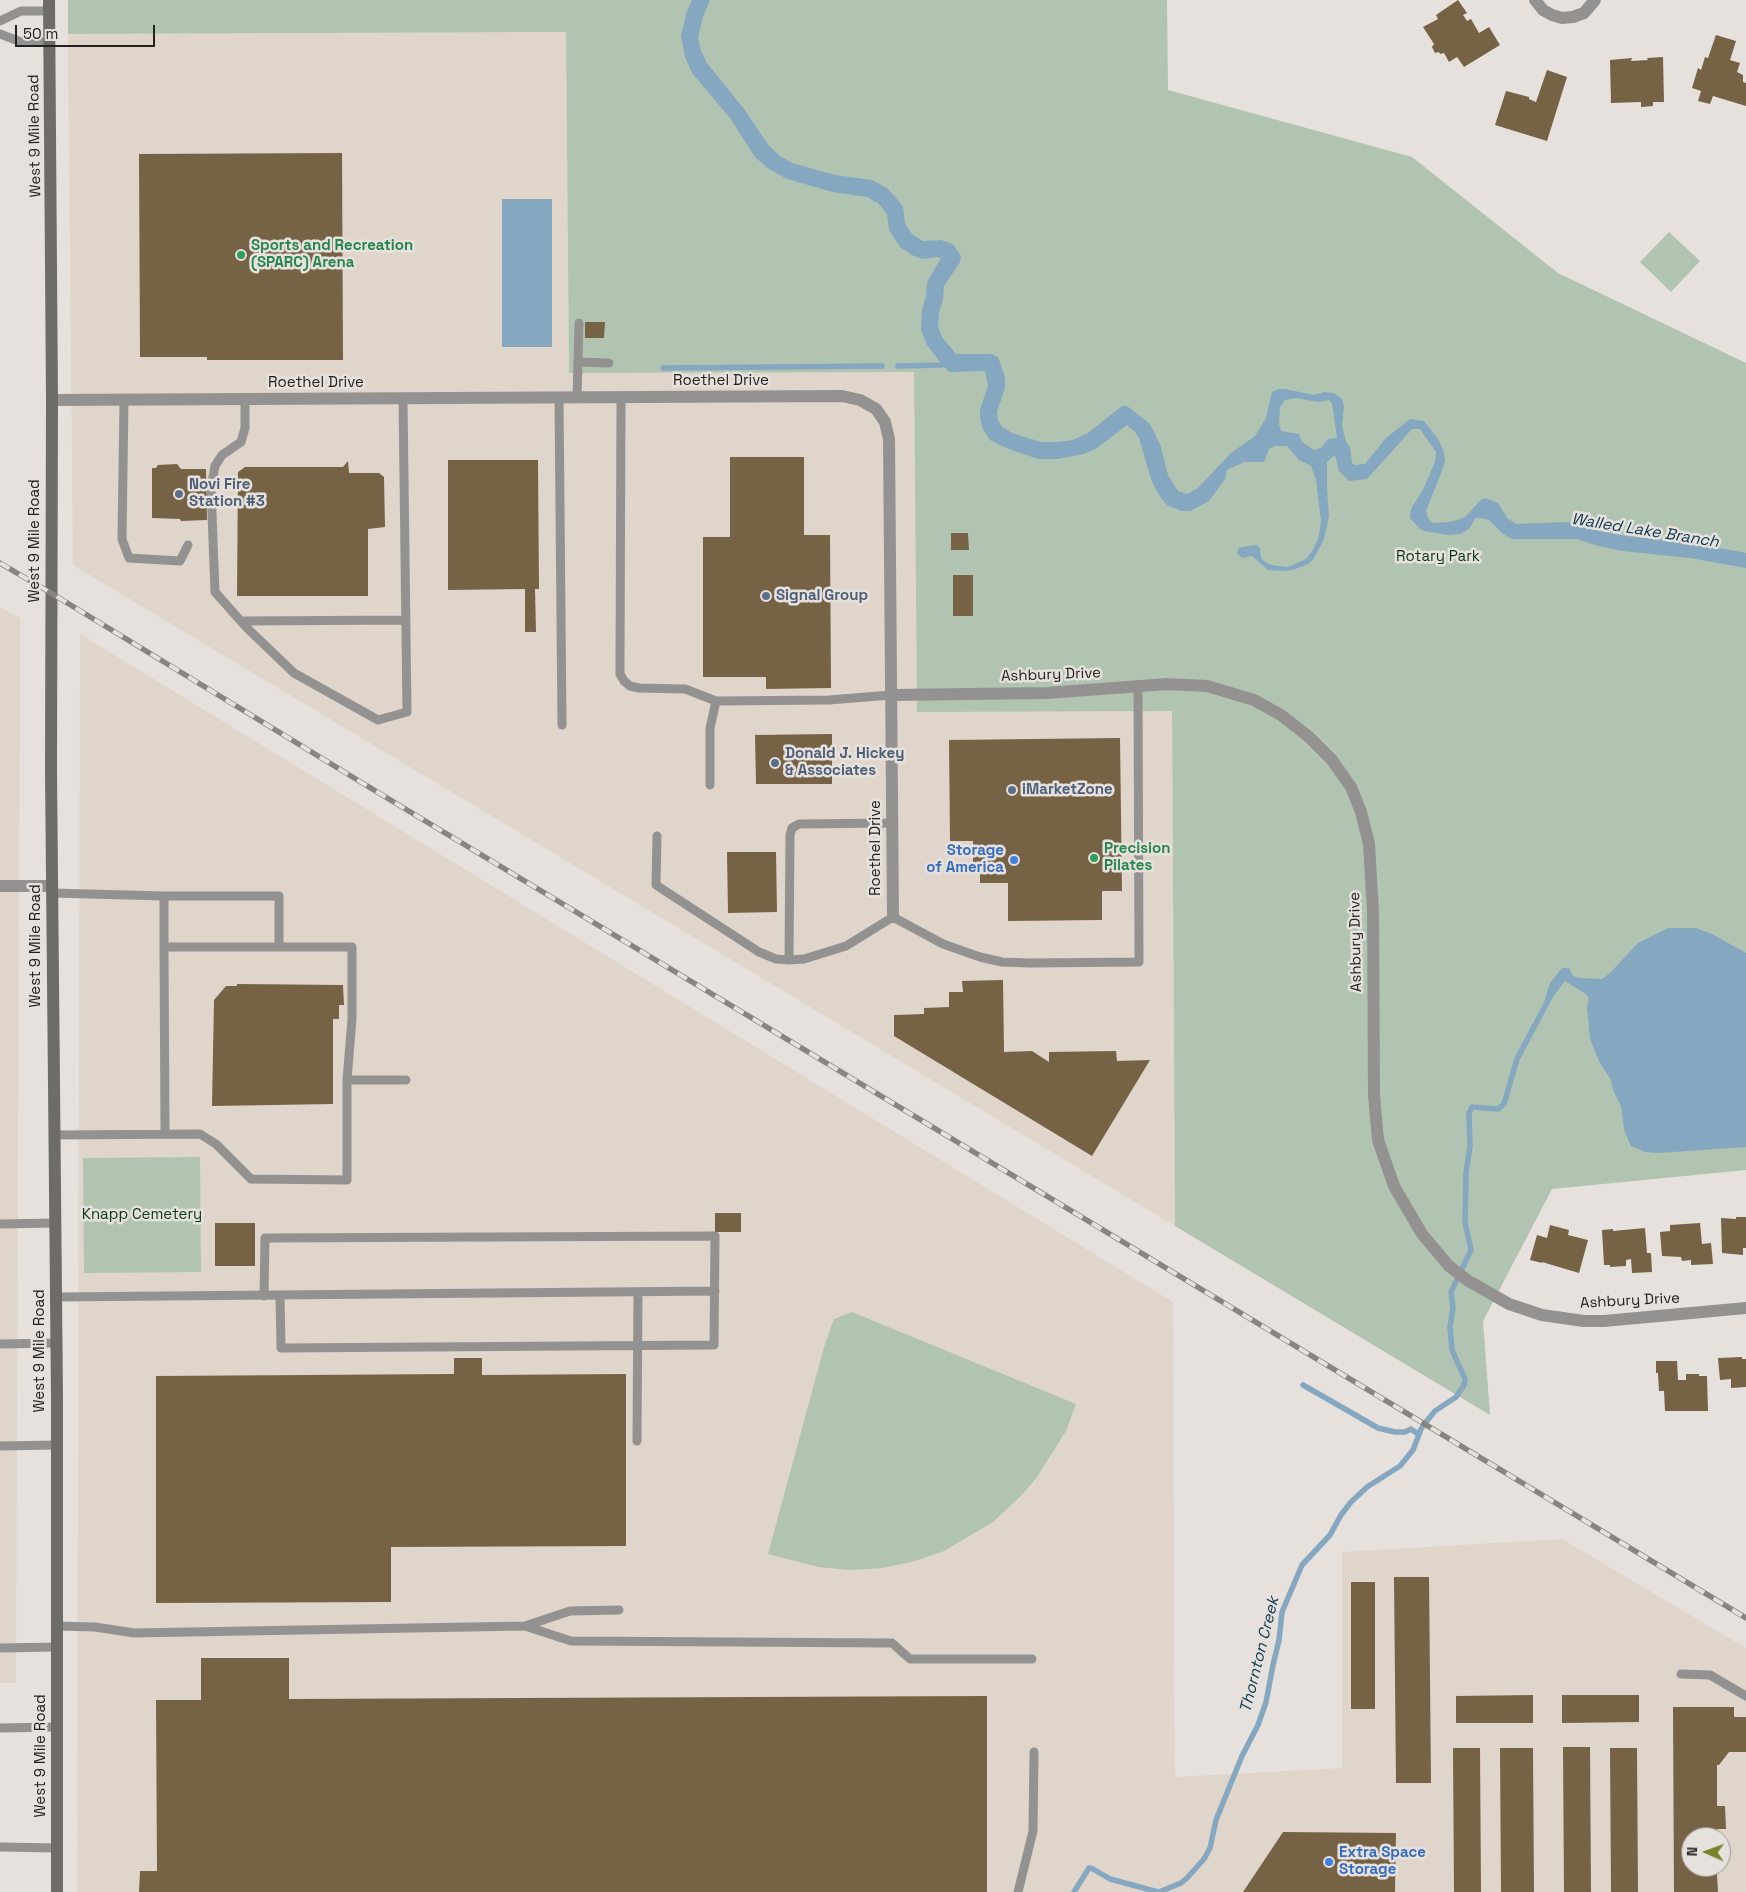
<!DOCTYPE html>
<style>
body{margin:0}
#map{position:relative;width:1746px;height:1892px;overflow:hidden;background:#e6e1dd;font-family:"Space Grotesk",sans-serif}
canvas{display:block}
.north{position:absolute;left:1681px;top:1827px;width:50px;height:50px;box-sizing:border-box;background:#e6e1dd;border:1px solid #989491;border-radius:50%;rotate:272deg;font-size:14px;font-weight:700;line-height:20px;text-align:center;color:#23211f}
.north::after{content:'';display:block;margin:auto;width:18px;height:22px;background:#7a822d;clip-path:polygon(50% 0,100% 100%,50% 72%,0 100%)}
.scale{position:absolute;left:15px;top:25px;width:140px;height:22px;box-sizing:border-box;border:2px solid #23211f;border-top:0;padding-left:6px;font-size:15px;line-height:18px;white-space:nowrap;color:#23211f;-webkit-text-stroke:4px #e6e1dd;paint-order:stroke}
</style>
<div id="map">
<canvas width="1746" height="1892"></canvas>
<div class="north">N</div>
<div class="scale">50 m</div>
</div>
<script>
const g = document.querySelector('canvas').getContext('2d');
g.lineJoin = 'round';
function fillPath(path, color) {
  g.fillStyle = color;
  g.fill(path, 'evenodd');
}
function shape(rows) {
  const path = new Path2D();
  for (const r of rows) {
    path.moveTo(r[0], r[1]);
    for (let i = 2; i < r.length; i += 2) path.lineTo(r[i], r[i + 1]);
  }
  return path;
}
function strokePath(path, color, width, dash) {
  g.strokeStyle = color;
  g.lineWidth = width;
  g.lineCap = dash ? 'butt' : 'round';
  g.setLineDash(dash || []);
  g.stroke(path);
}
function label(font, color, halo, rows, align = 'center') {
  g.font = font + ' "Space Grotesk",sans-serif';
  g.lineWidth = 5;
  g.setLineDash([]);
  g.textBaseline = 'middle';
  g.strokeStyle = halo;
  g.fillStyle = color;
  for (const [text, x, y, turn = 0] of rows) {
    g.save();
    g.translate(x, y);
    g.rotate((+turn || 0) * Math.PI / 180);
    g.textAlign = isNaN(turn) ? turn : align;
    if (halo) g.strokeText(text, 0, 0);
    g.fillText(text, 0, 0);
    g.restore();
  }
}
fillPath(shape([
 [566,32,569,373,914,371,917,711,1172,711,1175,1226,73,565,68,34],
 [0,607,20,618,16,1683,0,1683],
 [80,634,1173,1302,1175,1777,1342,1768,1342,1552,1562,1539,1746,1648,1746,1892,77,1892],
 [1691,1837,1721,1837,1721,1867,1691,1867]
]), '#e0d5cb');
fillPath(shape([
 [68,0,1167,0,1168,90,1412,157,1558,273,1746,363,1746,1170,1552,1189,1483,1321,1490,1415,1175,1226,1172,711,917,712,914,372,569,373,566,32,68,34],
 [1669,232,1700,261,1671,292,1640,262],
 [200,1157,201,1272,84,1273,83,1158],
 [852,1312,1076,1404,1066,1431,1037,1477,1023,1494,993,1522,944,1551,915,1561,883,1568,850,1570,818,1567,768,1554,824,1347,834,1319]
]), '#b1c4b2');
fillPath(shape([
 [692,0,710,0,703,17,698,37,701,51,707,63,744,109,769,146,780,156,792,163,835,175,872,180,887,188,896,198,903,207,905,224,912,234,923,241,941,240,953,244,961,256,960,262,944,286,943,299,939,313,938,327,942,337,956,354,991,354,998,357,1005,377,1005,388,997,412,998,420,1002,427,1012,433,1041,442,1057,442,1073,440,1088,433,1122,406,1127,406,1150,424,1160,444,1168,475,1178,491,1187,494,1198,488,1231,453,1255,436,1266,418,1272,392,1278,389,1285,389,1314,395,1324,392,1334,393,1342,399,1344,406,1342,426,1346,442,1350,447,1352,463,1355,465,1365,464,1386,438,1410,419,1424,421,1438,439,1443,449,1445,460,1443,468,1426,511,1428,518,1433,523,1451,522,1465,517,1481,500,1485,498,1498,503,1507,518,1516,524,1567,522,1580,524,1603,532,1626,536,1693,543,1746,553,1746,568,1690,558,1623,551,1598,546,1577,539,1512,539,1503,534,1489,520,1483,518,1475,518,1470,528,1461,534,1448,535,1424,531,1420,529,1410,518,1411,509,1423,490,1435,462,1436,452,1420,429,1412,429,1367,479,1349,481,1339,471,1335,455,1327,462,1327,489,1329,516,1324,539,1313,560,1308,564,1293,570,1281,571,1268,570,1252,556,1242,558,1237,553,1239,548,1242,547,1256,545,1260,548,1261,558,1265,562,1271,565,1288,567,1306,559,1313,550,1319,536,1321,521,1316,480,1311,466,1299,460,1287,446,1275,446,1269,449,1264,462,1244,462,1227,470,1225,479,1209,501,1190,511,1181,511,1167,505,1161,498,1152,482,1139,438,1135,432,1127,425,1097,448,1084,454,1058,459,1038,459,1006,448,990,440,982,427,980,418,980,409,988,386,985,371,949,372,940,362,927,345,921,330,922,310,926,296,927,282,941,258,937,257,922,259,912,255,900,247,889,230,887,214,878,203,867,197,833,192,787,179,769,169,755,157,730,118,692,73,685,57,681,35,687,11],
 [1296,398,1318,402,1329,400,1332,403,1337,438,1328,439,1321,448,1314,450,1302,442,1299,434,1281,431,1279,424,1280,407,1285,400],
 [502,199,552,199,552,347,502,347],
 [1668,928,1696,928,1712,934,1746,953,1746,1147,1658,1153,1645,1152,1631,1146,1624,1130,1621,1106,1613,1090,1611,1080,1600,1063,1590,1039,1587,1007,1589,998,1586,994,1565,981,1549,1002,1545,999,1550,983,1562,968,1569,968,1573,976,1580,978,1602,979,1610,973,1638,943]
]), '#85a7bf');
strokePath(shape([
 [898,366,942,365,948,363],
 [663,368,882,366],
 [1303,1385,1378,1428,1395,1432,1405,1432,1411,1429,1419,1435],
 [1074,1892,1089,1868,1093,1869,1110,1879,1158,1892],
 [1159,1892,1181,1883,1187,1878,1204,1859,1210,1848,1216,1820,1242,1756,1258,1725,1266,1702,1273,1665,1279,1640,1282,1612,1302,1565,1330,1535,1341,1515,1351,1502,1367,1487,1400,1466,1413,1450,1421,1429,1426,1422,1435,1411,1456,1397,1464,1385,1465,1379,1452,1350,1450,1327,1453,1308,1451,1292,1471,1250,1465,1222,1466,1173,1470,1146,1469,1113,1472,1107,1498,1109,1504,1104,1517,1059,1551,995]
]), '#85a7bf', 5.5);
fillPath(shape([
 [1458,0,1467,13,1463,15,1467,21,1471,19,1479,33,1489,27,1500,45,1464,67,1457,57,1449,62,1444,53,1440,54,1439,52,1435,53,1432,47,1434,44,1423,27,1438,19,1436,15],
 [1716,35,1736,41,1730,60,1740,63,1737,72,1743,75,1743,82,1746,83,1746,106,1713,96,1710,104,1698,101,1701,91,1692,88,1698,68,1701,70,1705,57,1708,58],
 [1663,57,1664,102,1653,102,1653,106,1641,107,1641,102,1611,103,1610,60,1632,58,1631,61,1648,60,1647,58],
 [1547,70,1567,77,1547,141,1495,125,1506,91,1529,97,1529,99,1536,102],
 [342,153,343,360,207,360,207,357,140,357,139,154],
 [585,322,605,322,604,338,585,338],
 [730,457,804,457,804,535,830,535,831,688,766,689,766,677,703,677,703,537,730,537],
 [448,460,538,460,539,589,535,589,536,632,525,632,525,589,448,590],
 [348,461,349,473,379,473,384,477,385,527,368,529,368,596,237,596,238,472,245,467,343,467],
 [177,464,181,469,206,469,207,520,181,521,180,519,152,518,152,468,156,468,158,465],
 [951,533,968,533,969,550,951,550],
 [953,575,973,575,973,616,953,616],
 [832,734,832,784,756,784,755,735],
 [1120,738,1122,891,1102,891,1102,920,1008,921,1008,883,980,883,980,872,973,872,973,841,950,841,949,740],
 [727,852,776,852,777,912,728,913],
 [1003,980,1004,1052,1032,1051,1049,1062,1049,1052,1116,1051,1117,1061,1150,1060,1092,1156,894,1036,894,1015,924,1014,924,1008,949,1007,949,992,963,992,962,981],
 [237,984,343,985,344,1005,339,1005,339,1019,333,1019,333,1104,212,1106,214,1000,226,986,237,986],
 [715,1213,741,1213,741,1232,715,1232],
 [1736,1217,1746,1217,1746,1248,1743,1248,1743,1255,1722,1253,1721,1218,1736,1219],
 [215,1223,255,1223,255,1266,215,1266],
 [1700,1223,1702,1244,1711,1243,1713,1264,1691,1265,1691,1260,1682,1261,1681,1257,1662,1256,1660,1232,1670,1231,1670,1225],
 [1550,1225,1569,1230,1568,1235,1588,1240,1579,1273,1542,1262,1542,1263,1530,1260,1537,1235,1547,1238],
 [1645,1228,1647,1253,1651,1253,1652,1272,1632,1273,1631,1259,1626,1260,1626,1266,1610,1267,1610,1265,1604,1265,1602,1230,1613,1229,1613,1231],
 [1742,1357,1742,1359,1746,1359,1746,1387,1731,1388,1731,1379,1720,1380,1718,1358],
 [454,1358,482,1358,482,1375,626,1374,626,1546,391,1547,391,1602,156,1603,156,1376,454,1374],
 [1656,1361,1677,1361,1678,1380,1686,1380,1686,1374,1699,1374,1699,1376,1707,1376,1708,1411,1665,1411,1664,1391,1659,1391,1658,1373,1656,1373],
 [1394,1577,1429,1577,1431,1783,1396,1783],
 [1351,1582,1375,1582,1375,1709,1351,1709],
 [201,1658,289,1658,289,1699,987,1696,987,1892,139,1892,140,1871,157,1871,156,1700,201,1700],
 [1533,1695,1533,1723,1456,1723,1456,1696],
 [1562,1695,1639,1695,1639,1722,1562,1723],
 [1673,1707,1734,1707,1734,1717,1746,1717,1746,1752,1729,1752,1719,1765,1717,1765,1717,1806,1725,1806,1726,1829,1717,1829,1717,1837,1691,1837,1691,1867,1720,1867,1717,1875,1718,1892,1674,1892],
 [1563,1747,1590,1747,1591,1892,1564,1892],
 [1453,1748,1480,1748,1481,1892,1454,1892],
 [1500,1748,1533,1748,1534,1892,1501,1892],
 [1610,1748,1637,1748,1638,1892,1611,1892],
 [1283,1832,1396,1833,1395,1892,1243,1892]
]), '#766244');
strokePath(shape([
 [0,21,21,11,49,11],
 [0,34,21,42,50,42],
 [578,362,609,363],
 [577,398,579,323],
 [621,398,620,665,620,674,624,681,630,686,639,688,685,689,716,701,829,700,891,695],
 [559,399,562,725],
 [124,400,122,539,129,558,180,561,188,545],
 [245,400,245,428,241,442,222,455,215,466,211,488,215,592,247,628,294,673,378,720,407,712,403,399],
 [241,621,406,620],
 [710,785,710,728,716,701],
 [657,836,656,885,759,952,776,959,789,960,804,959,846,946,893,917,943,944,980,957,1002,962,1030,963,1139,962,1138,686],
 [52,893,164,896],
 [164,947,165,1133],
 [789,960,790,835,792,828,799,824,892,823],
 [347,1080,406,1080],
 [54,1135,200,1134,216,1144,251,1179,347,1180,347,1080,352,1019,352,947,164,947,164,896,279,896,279,946],
 [0,1224,55,1223],
 [264,1296,265,1238,715,1236,714,1345,281,1348,280,1295],
 [56,1297,715,1291],
 [0,1344,56,1343],
 [637,1441,638,1292],
 [0,1446,57,1445],
 [57,1626,95,1627,134,1633,525,1626,570,1611,619,1610],
 [525,1626,571,1641,892,1643,910,1659,1032,1659],
 [0,1648,57,1647],
 [1681,1674,1710,1675,1746,1696],
 [0,1728,57,1727],
 [0,1847,57,1848],
 [1018,1892,1033,1831,1034,1752]
]), '#949290', 9);
strokePath(shape([
 [1535,0,1543,10,1552,15,1562,18,1573,17,1584,13,1595,0],
 [52,400,842,396,860,400,876,409,885,422,889,439,893,917],
 [891,695,1047,693,1167,684,1207,686,1254,700,1281,715,1309,737,1332,760,1351,787,1361,812,1369,844,1373,912,1374,1096,1378,1140,1394,1186,1422,1234,1449,1266,1467,1280,1509,1304,1542,1315,1584,1321,1604,1321,1746,1308],
 [0,886,52,886]
]), '#949290', 12);
strokePath(shape([
 [49,0,52,400,51,771,57,1399,57,1892]
]), '#6e6c69', 12);
const rail = shape([
 [0,563,51,593,364,784,1746,1618]
]);
strokePath(rail, '#878481', 5.5);
strokePath(rail, '#e6e1dd', 4, [11]);
for (const [x, y, r, color] of [
 [241,255,5,"#2e9e5b"],
 [179,494,5,"#5c6f8a"],
 [766,596,5,"#5c6f8a"],
 [775,763,5,"#5c6f8a"],
 [1012,790,5,"#5c6f8a"],
 [1094,858,5,"#2e9e5b"],
 [1014,860,5,"#3f7fe0"],
 [1329,1862,5,"#3f7fe0"]
]) {
  const dot = new Path2D();
  dot.arc(x, y, r, 0, 2 * Math.PI);
  g.fillStyle = color;
  g.fill(dot);
  strokePath(dot, '#e6e1dd', 2);
}
label('15px', '#23211f', '#e6e1dd', [
 ["West 9 Mile Road",35,136,-91],
 ["Roethel Drive",721,381],
 ["Roethel Drive",316,383],
 ["West 9 Mile Road",35,541,-90],
 ["Ashbury Drive",1051,675,-2],
 ["Roethel Drive",876,848,-90],
 ["Ashbury Drive",1356,942,-91],
 ["West 9 Mile Road",36,946,-90],
 ["Ashbury Drive",1630,1301,-3],
 ["West 9 Mile Road",40,1351,-90],
 ["West 9 Mile Road",41,1756,-90]
]);
label('bold 15px', '#27864d', '#e6e1dd', [
 ["Sports and Recreation",251,246],
 ["(SPARC) Arena",251,263],
 ["Precision",1104,849],
 ["Pilates",1104,866]
], 'left');
label('bold 15px', '#4e5e75', '#e6e1dd', [
 ["Novi Fire",189,485],
 ["Station #3",189,502],
 ["Signal Group",776,596],
 ["Donald J. Hickey",785,754],
 ["& Associates",785,771],
 ["iMarketZone",1022,790]
], 'left');
label('15px', '#073914', '#e6e1dd', [
 ["Rotary Park",1438,557],
 ["Knapp Cemetery",142,1215]
]);
label('bold 15px', '#366cbe', '#e6e1dd', [
 ["Storage",1004,851],
 ["of America",1004,868],
 ["Extra Space",1339,1853,"left"],
 ["Storage",1339,1870,"left"]
], 'right');
label('italic 16px', '#0b3852', '#e6e1dd', [
 ["Walled Lake Branch",1645,531,9],
 ["Thornton Creek",1260,1655,-76]
]);
</script>
